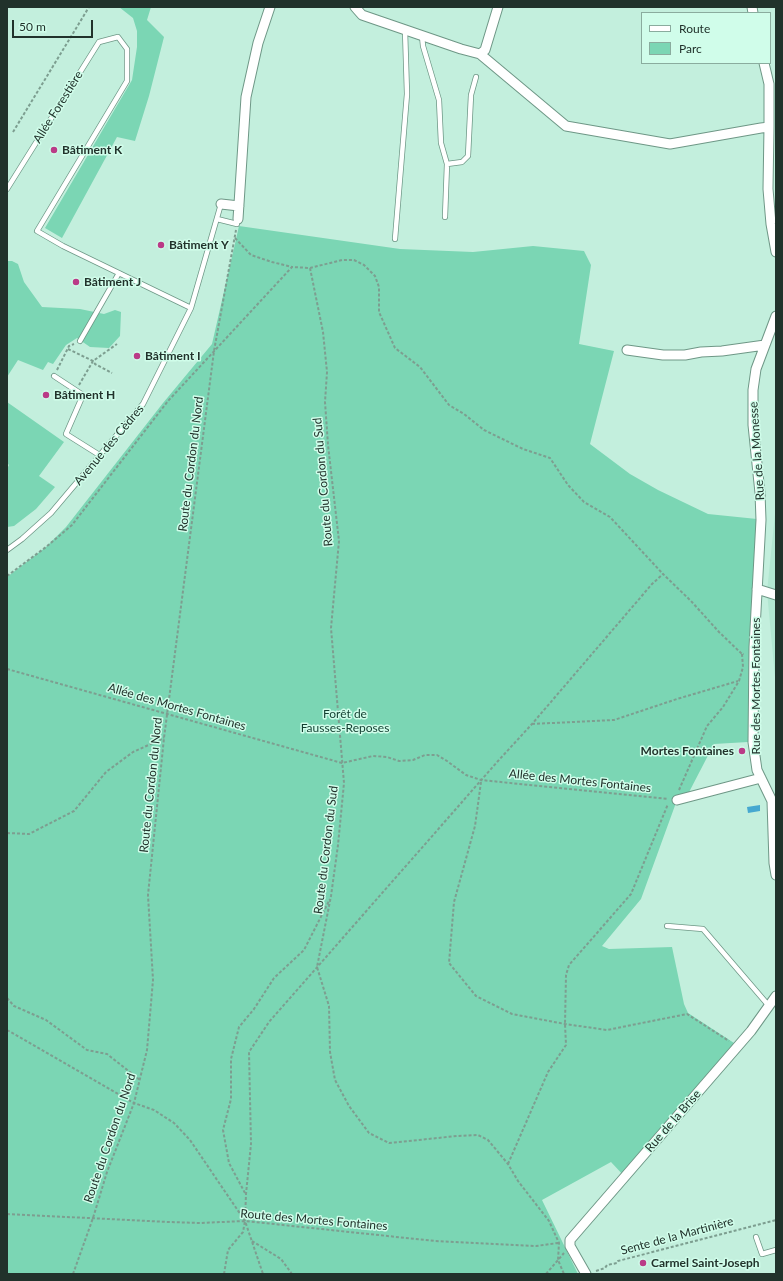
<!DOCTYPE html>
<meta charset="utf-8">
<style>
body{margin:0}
#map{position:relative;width:783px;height:1281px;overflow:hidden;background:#c3efdd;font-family:Lato,sans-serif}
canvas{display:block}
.frame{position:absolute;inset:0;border:8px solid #21322b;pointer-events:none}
.legend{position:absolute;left:641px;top:12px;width:130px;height:52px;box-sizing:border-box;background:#d0fdea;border:1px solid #8aac9e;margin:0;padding:5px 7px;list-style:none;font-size:12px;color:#21322b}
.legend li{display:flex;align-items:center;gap:8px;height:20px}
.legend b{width:20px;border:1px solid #8aac9e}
.scale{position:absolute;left:12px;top:20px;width:81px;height:18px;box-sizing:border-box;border:2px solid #21322b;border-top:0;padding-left:5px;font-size:12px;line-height:14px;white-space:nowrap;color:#21322b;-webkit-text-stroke:3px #d0fdea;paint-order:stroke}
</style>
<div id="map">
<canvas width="783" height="1281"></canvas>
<div class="frame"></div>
<ul class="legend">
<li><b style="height:5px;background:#fff"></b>Route</li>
<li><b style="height:11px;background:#7bd6b4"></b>Parc</li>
</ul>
<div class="scale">50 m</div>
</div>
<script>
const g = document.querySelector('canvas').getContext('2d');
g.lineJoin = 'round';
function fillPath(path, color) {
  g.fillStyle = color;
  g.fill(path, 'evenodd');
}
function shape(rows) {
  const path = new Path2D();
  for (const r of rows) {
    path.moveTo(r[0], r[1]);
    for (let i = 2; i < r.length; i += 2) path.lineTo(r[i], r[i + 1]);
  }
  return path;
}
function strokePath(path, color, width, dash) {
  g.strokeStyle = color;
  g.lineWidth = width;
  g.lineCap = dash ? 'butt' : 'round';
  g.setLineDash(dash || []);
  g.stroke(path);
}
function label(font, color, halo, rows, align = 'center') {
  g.font = font + ' Lato,sans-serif';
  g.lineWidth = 3;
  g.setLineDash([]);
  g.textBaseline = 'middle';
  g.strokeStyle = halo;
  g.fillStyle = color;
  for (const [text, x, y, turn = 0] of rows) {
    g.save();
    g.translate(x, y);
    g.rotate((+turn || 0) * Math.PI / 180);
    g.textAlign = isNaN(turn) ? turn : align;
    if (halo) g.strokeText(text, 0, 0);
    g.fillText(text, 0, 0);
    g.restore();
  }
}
fillPath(shape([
 [776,504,776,688,767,592]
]), '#b2e7d1');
fillPath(shape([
 [119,7,151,7,147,20,164,37,149,96,135,141,117,137,62,238,45,228,132,80,137,47,137,31,133,18],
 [239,226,400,249,473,252,533,246,584,251,591,265,579,344,614,351,590,444,630,474,658,490,708,514,757,519,754,586,749,652,748,742,714,744,687,796,677,800,641,899,602,946,609,949,672,947,684,1004,688,1013,734,1043,625,1177,611,1162,542,1200,578,1274,7,1274,7,577,46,547,66,527,163,403,212,344],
 [7,261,12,261,18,264,24,282,42,307,80,309,104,314,115,310,121,312,120,336,109,348,90,347,77,338,66,345,53,364,48,362,43,370,18,360,7,377],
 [7,402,64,442,39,476,55,487,36,509,14,526,7,527,7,469,9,465,7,463]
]), '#7bd6b4');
fillPath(shape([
 [760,805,760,811,748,813,747,807]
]), '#46a8d0');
const service = shape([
 [422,36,423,46,439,100,441,143,447,164,445,217],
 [447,164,462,162,468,156,471,95,476,77],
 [7,189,99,42,118,37,127,49,127,81,37,231,63,246,191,308,143,404,51,513,22,539,7,550],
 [217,219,237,224],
 [395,239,407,94,405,30],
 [191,308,221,204],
 [80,341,119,273],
 [54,376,83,395,66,434,101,456],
 [667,926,703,929,769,1006],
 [756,1237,762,1254,776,1250]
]);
const minor = shape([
 [355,7,362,15,461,49,480,54,566,126,670,144,761,128,769,127],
 [752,7,753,13],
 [480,54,485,50,498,7],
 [764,63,769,84,769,127,768,189,771,224,776,252],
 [221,204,239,206],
 [238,219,246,97,258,43,270,7],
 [776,316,756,369,753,390,753,425,760,493,761,520,754,647,753,742,757,770,772,801,774,863,776,875],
 [627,350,663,355,685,355,701,352,722,351,765,345],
 [757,589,776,595],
 [677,800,761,778],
 [586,1274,570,1246,570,1240,751,1031,776,996]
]);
strokePath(service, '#6e9786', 6);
strokePath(minor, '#6e9786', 11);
strokePath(shape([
 [13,132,89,7],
 [235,238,251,255,272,262,292,267],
 [310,268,323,332,327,372,325,402,328,445,339,541,331,628,344,783,338,845,331,896,317,967,329,1006,330,1052,335,1080,349,1106,369,1133,389,1143,457,1136,478,1135,488,1140,508,1164,518,1181,549,1221,559,1243,558,1260,564,1274],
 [68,349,93,361,95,364,112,373],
 [57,370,69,346,74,344],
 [79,385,93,361,117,344],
 [7,576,46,547,72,525,168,401,292,267,310,268,342,260,354,260,364,265,375,276,379,287,379,312,395,348,420,367,449,405,464,414,484,430,523,449,550,458,568,485,584,502,610,517,663,574],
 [7,669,342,763,373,756,387,757,399,761,413,760,425,755,437,755,447,761,466,775,481,780,668,799],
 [532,724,614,720,677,699,738,681],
 [481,782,475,826,454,902,449,963,476,996,512,1014,565,1024,607,1030,687,1014,729,1041],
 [679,790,707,726,723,707,739,681,743,667,742,654],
 [7,833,29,834,74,811,106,772,133,752,164,738],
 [7,998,14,1006,46,1020,87,1050,107,1054,140,1080],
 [7,1030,134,1103,154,1110,174,1123,190,1140,245,1221,263,1274],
 [508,1164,548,1072,566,1045,565,1024,566,975,569,965,631,894,668,804],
 [245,1193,229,1163,223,1130,231,1099,231,1059,239,1027,254,1009,274,978,304,950,330,899],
 [7,1214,168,1222,200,1223,245,1221,435,1241,536,1246,558,1243],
 [252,1241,281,1259,292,1274],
 [596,1271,605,1268,607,1265,617,1263,618,1261,776,1220],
 [73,1274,93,1218,107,1172,134,1103,147,1050,153,980,148,895,164,738,214,351,236,230],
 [224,1274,228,1250,243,1232,245,1221,246,1194,251,1144,249,1052,269,1022,498,761,532,724,652,584,663,574,691,601,719,632,742,654,744,654],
 [546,1274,564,1253]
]), '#7d9e90', 2, [3, 2]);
strokePath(service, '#fff', 4.5);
strokePath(minor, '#fff', 9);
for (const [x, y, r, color] of [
 [54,150,4,"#ba3b87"],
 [161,245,4,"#ba3b87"],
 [76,282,4,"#ba3b87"],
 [137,356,4,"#ba3b87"],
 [46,395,4,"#ba3b87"],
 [742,751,4,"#ba3b87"],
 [643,1263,4,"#ba3b87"]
]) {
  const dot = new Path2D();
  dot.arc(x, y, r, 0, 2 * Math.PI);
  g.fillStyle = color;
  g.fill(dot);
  strokePath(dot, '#d0fdea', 1.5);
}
label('12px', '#21322b', '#d0fdea', [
 ["Allée Forestière",58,107,-58],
 ["Avenue des Cèdres",109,445,-50],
 ["Rue de la Monesse",757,451,-94],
 ["Route du Cordon du Nord",191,464,-83],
 ["Route du Cordon du Sud",323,482,-95],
 ["Rue des Mortes Fontaines",756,686,-90],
 ["Allée des Mortes Fontaines",177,707,16],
 ["Allée des Mortes Fontaines",580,781,6],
 ["Route du Cordon du Nord",151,785,-84],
 ["Route du Cordon du Sud",326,850,-83],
 ["Rue de la Brise",673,1121,-49],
 ["Route du Cordon du Nord",110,1138,-71],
 ["Route des Mortes Fontaines",314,1220,5],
 ["Sente de la Martinière",677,1236,-15]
]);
label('bold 12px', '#21322b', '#d0fdea', [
 ["Bâtiment K",62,150],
 ["Bâtiment Y",169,245],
 ["Bâtiment J",84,282],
 ["Bâtiment I",145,356],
 ["Bâtiment H",54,395],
 ["Mortes Fontaines",734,751,"right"],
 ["Carmel Saint-Joseph",651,1263]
], 'left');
label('12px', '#123e30', '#d0fdea', [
 ["Forêt de",345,714],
 ["Fausses-Reposes",345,728]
]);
</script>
